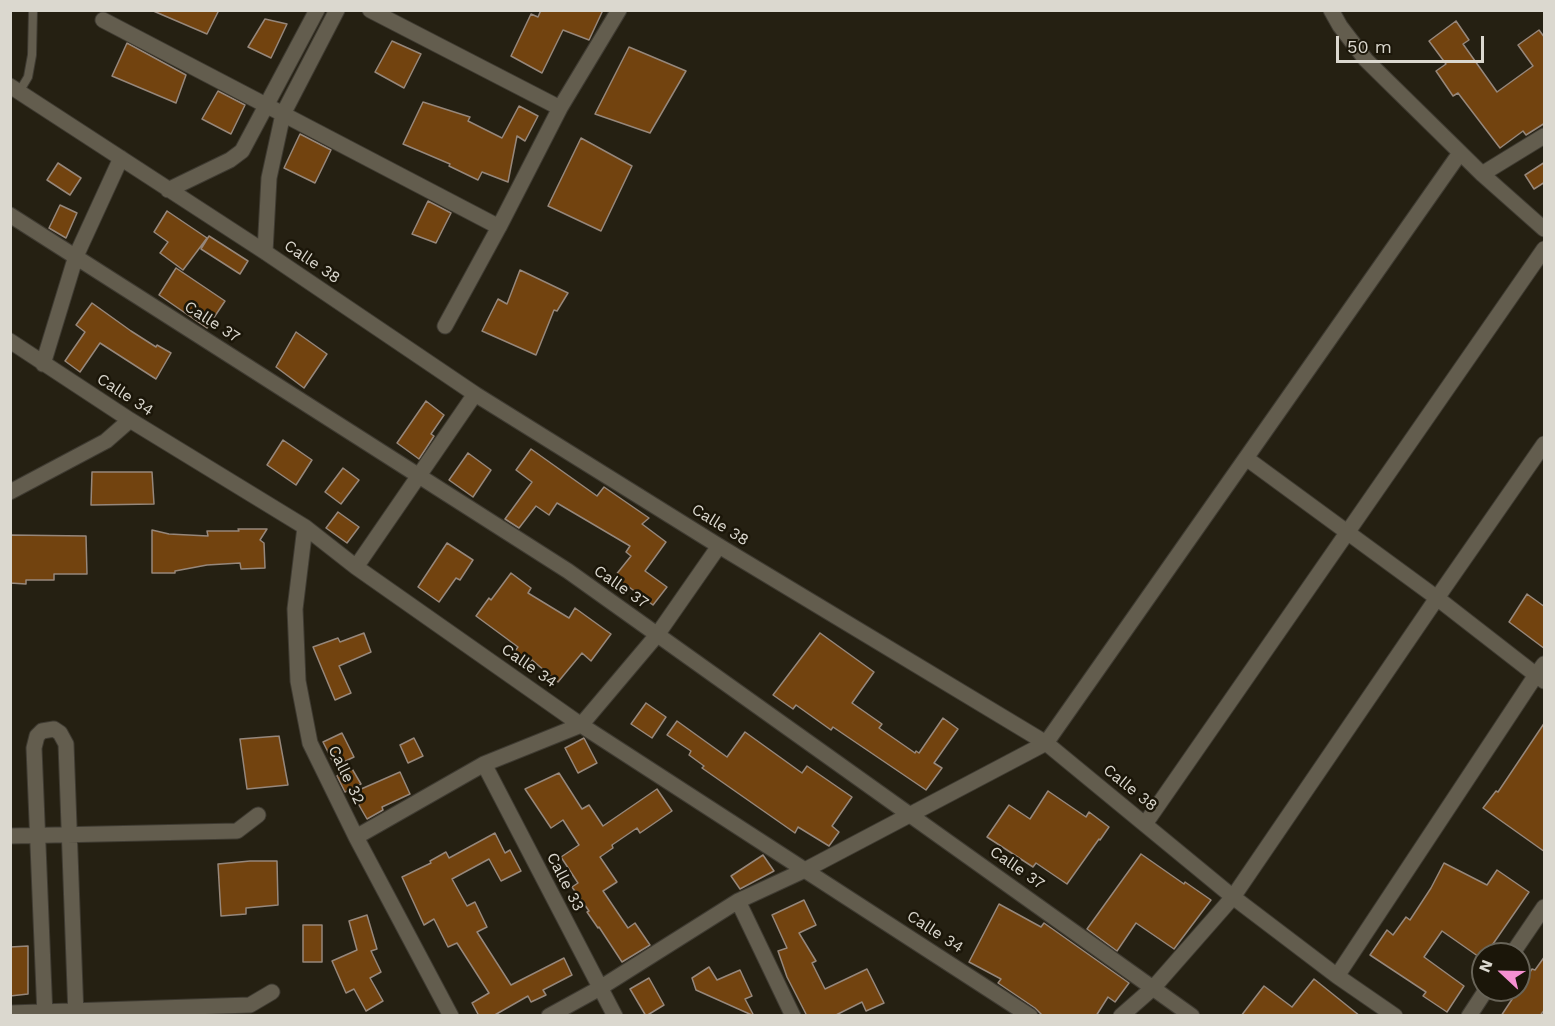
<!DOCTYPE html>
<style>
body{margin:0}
#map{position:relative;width:1555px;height:1026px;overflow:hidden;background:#252012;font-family:"Work Sans",sans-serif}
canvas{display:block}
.frame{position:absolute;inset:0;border:12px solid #dbd8cf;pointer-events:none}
.north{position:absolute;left:1471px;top:942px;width:60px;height:60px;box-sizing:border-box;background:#1b1609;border:2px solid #686458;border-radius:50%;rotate:292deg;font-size:16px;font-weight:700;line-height:24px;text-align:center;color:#dbd8cf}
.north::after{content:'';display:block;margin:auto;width:21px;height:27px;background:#f590d1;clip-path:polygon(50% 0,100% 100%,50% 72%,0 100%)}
.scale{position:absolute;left:1336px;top:36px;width:148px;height:27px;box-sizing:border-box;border:3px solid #dbd8cf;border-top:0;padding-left:8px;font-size:18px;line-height:21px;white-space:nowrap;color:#dbd8cf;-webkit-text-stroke:4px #1b1609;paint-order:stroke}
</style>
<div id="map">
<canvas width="1555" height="1026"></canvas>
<div class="frame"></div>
<div class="north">N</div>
<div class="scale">50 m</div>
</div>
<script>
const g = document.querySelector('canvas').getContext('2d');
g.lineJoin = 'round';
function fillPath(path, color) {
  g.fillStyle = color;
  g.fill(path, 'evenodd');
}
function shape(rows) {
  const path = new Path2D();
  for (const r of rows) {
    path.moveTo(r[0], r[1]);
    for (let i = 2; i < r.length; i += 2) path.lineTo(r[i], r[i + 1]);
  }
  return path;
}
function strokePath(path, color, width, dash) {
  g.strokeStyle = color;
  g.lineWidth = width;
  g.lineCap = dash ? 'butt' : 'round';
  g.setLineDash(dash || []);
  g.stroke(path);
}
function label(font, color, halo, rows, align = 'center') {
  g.font = font + ' "Work Sans",sans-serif';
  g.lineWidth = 5;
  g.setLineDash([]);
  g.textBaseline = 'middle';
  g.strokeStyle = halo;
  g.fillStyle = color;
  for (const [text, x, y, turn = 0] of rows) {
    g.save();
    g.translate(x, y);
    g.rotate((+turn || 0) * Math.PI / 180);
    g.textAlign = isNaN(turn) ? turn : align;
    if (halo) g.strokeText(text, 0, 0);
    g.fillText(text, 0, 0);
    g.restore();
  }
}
const building = shape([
 [151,10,219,10,207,34,151,10],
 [541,10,603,10,589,40,563,30,542,73,511,56,531,14,538,17,541,10],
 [265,19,287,24,271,58,248,47,265,19],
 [1456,21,1469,40,1463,44,1497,92,1533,66,1518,45,1539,30,1545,38,1545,123,1526,135,1523,131,1500,148,1458,93,1453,96,1436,71,1446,64,1429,41,1456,21],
 [392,41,421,54,404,88,375,72,392,41],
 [127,43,186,75,176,103,112,76,127,43],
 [629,47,686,71,650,133,595,114,629,47],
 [218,91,245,105,231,134,202,119,218,91],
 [423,102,470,117,468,121,502,138,519,106,538,116,525,141,517,136,508,182,482,172,478,180,449,166,450,164,403,144,423,102],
 [300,134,331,150,315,183,284,168,300,134],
 [581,138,632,166,601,231,548,206,581,138],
 [1545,162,1545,182,1534,189,1525,175,1545,162],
 [58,163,81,178,70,195,47,180,58,163],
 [428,201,451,213,436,243,412,234,428,201],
 [60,205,77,213,66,238,49,228,60,205],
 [167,211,207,238,183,270,160,253,168,242,154,232,167,211],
 [209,236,248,261,240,274,201,249,209,236],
 [176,268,225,301,207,328,159,295,176,268],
 [520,270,568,293,557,311,554,310,536,355,482,331,498,299,507,304,520,270],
 [92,303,131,331,156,347,157,345,171,353,156,379,100,343,80,372,65,361,85,332,76,325,92,303],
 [296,332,327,354,304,388,276,367,296,332],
 [426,401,444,415,431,434,434,436,419,459,397,443,426,401],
 [283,440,312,460,296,485,267,465,283,440],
 [531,449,597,496,604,487,649,518,642,524,666,542,645,571,667,587,653,605,629,587,625,592,611,581,631,556,626,552,630,546,557,503,549,515,536,506,519,528,505,519,532,482,516,470,531,449],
 [468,453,491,470,473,497,449,480,468,453],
 [343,468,359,480,341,504,325,492,343,468],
 [92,472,152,472,154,504,91,505,92,472],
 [338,512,359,527,347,543,326,528,338,512],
 [238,529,267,529,260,540,264,543,265,568,241,569,240,563,207,565,175,571,175,573,152,573,152,530,169,534,208,536,207,531,239,531,238,529],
 [10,535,86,536,87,574,54,574,54,580,26,580,26,584,10,583,10,535],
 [447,543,473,560,460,580,456,578,439,602,418,587,447,543],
 [511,573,531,588,528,593,569,618,575,608,611,634,591,661,582,653,558,682,532,660,530,662,515,651,518,647,476,616,489,598,491,600,511,573],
 [1527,594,1545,607,1545,649,1509,622,1527,594],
 [364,633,371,652,339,666,351,693,335,700,313,647,338,638,340,642,364,633],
 [820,633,874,672,852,703,882,724,879,728,915,753,916,751,919,753,943,718,958,729,934,763,942,768,926,790,833,727,831,730,796,705,793,709,773,695,820,633],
 [646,703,666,717,652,738,631,724,646,703],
 [677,721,727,757,745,732,802,773,807,766,852,797,832,826,839,832,829,846,798,827,795,833,702,768,704,766,689,755,691,751,667,735,677,721],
 [1545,722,1545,852,1483,808,1496,791,1498,792,1545,722],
 [342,733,354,757,335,766,323,742,342,733],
 [279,736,288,785,247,789,240,739,279,736],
 [414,738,423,756,408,763,400,745,414,738],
 [584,738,597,763,578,773,565,748,584,738],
 [351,767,361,784,345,792,337,776,351,767],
 [400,772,410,794,382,807,383,810,367,819,352,793,400,772],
 [559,773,582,809,589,805,603,826,657,789,672,811,640,833,637,828,612,845,613,848,600,857,617,882,603,891,628,928,635,923,650,945,622,962,599,927,598,928,587,912,589,911,572,887,578,883,561,857,579,845,563,820,551,828,525,789,559,773],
 [1048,791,1086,817,1089,812,1109,827,1100,840,1099,839,1067,884,1036,863,1033,867,987,837,1009,805,1030,819,1048,791],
 [495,833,505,853,510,850,521,871,501,881,489,859,452,879,467,906,475,902,487,927,477,932,511,985,564,958,572,975,543,990,546,995,531,1002,528,996,493,1016,479,1016,472,1003,489,993,457,943,448,947,434,919,424,925,402,877,431,863,430,861,446,852,449,858,495,833],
 [1141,854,1184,884,1185,882,1211,900,1174,949,1136,923,1117,951,1087,929,1141,854],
 [763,855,774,871,740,889,731,876,763,855],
 [250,861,277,861,278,905,246,908,246,914,221,916,218,864,250,861],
 [1444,863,1487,885,1497,870,1529,892,1486,954,1483,954,1482,959,1442,931,1424,957,1464,986,1447,1012,1423,996,1426,992,1370,955,1387,930,1393,935,1406,917,1410,920,1431,888,1444,863],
 [804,900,816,925,799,933,816,961,812,963,825,989,867,969,884,1003,866,1011,862,1002,834,1016,807,1016,787,977,778,951,787,948,772,915,804,900],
 [999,904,1041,927,1044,923,1129,983,1115,1002,1108,997,1096,1016,1043,1016,1035,1008,998,983,1001,979,969,962,999,904],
 [367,915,377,949,371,951,381,972,370,978,383,1001,366,1011,354,989,346,993,332,961,357,950,349,921,367,915],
 [303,925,322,925,322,962,303,962,303,925],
 [28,946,28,994,10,996,10,947,28,946],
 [1545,956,1545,1009,1540,1016,1501,1016,1532,969,1535,970,1545,956],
 [709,967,717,980,740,970,752,996,745,999,754,1016,696,990,692,978,709,967],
 [649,978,664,1005,646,1016,630,989,649,978],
 [1314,979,1360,1016,1241,1016,1264,986,1292,1007,1314,979]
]);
fillPath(building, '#72430f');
strokePath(building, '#96877b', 1.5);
const lane = shape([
 [19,92,28,77,32,55,33,10]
]);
const street = shape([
 [370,10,560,108],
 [1331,10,1340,26,1366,60,1482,174,1544,229],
 [103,20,499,227],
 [10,86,265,252,475,394,719,546,1046,743,1233,897,1337,976,1395,1016],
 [1482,174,1544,136],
 [168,190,230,160,242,151,317,10],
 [10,215,568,571,1192,1016],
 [265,252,269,178,283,114,337,10],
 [445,326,499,227,560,108,619,10],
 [10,341,130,420,305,527,356,567,581,725,1030,1016],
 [43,364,76,256,121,158],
 [1544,444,1437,598,1536,675,1544,664],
 [10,492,106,441,130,420],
 [305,527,295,609,298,681,310,743,356,837,451,1016],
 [356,567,475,394],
 [484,764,615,1016],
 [1145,824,1544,249],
 [10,836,237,831,258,815],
 [356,837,484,764,581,725,657,635,719,546],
 [738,901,793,1016],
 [1512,954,1544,907],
 [1337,976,1536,675,1544,681],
 [10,1013,250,1005,272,992],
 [45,1016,34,748,37,736,42,731,54,729,60,733,66,744,76,1016],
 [549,1016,600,988,738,901,805,870,1046,743,1460,153],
 [1121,1016,1154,987,1233,897,1437,598,1246,458],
 [1469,1016,1486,990]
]);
strokePath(lane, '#3f3b32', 10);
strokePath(street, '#3f3b32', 17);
strokePath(lane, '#635d4e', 8);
strokePath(street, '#635d4e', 15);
label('16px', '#dbd8cf', '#1b1609', [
 ["Calle 38",312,262,34],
 ["Calle 37",212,322,33],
 ["Calle 34",125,395,33],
 ["Calle 38",720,525,32],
 ["Calle 37",621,587,35],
 ["Calle 34",529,666,35],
 ["Calle 32",346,775,64],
 ["Calle 38",1130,788,39],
 ["Calle 37",1017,868,35],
 ["Calle 33",565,882,63],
 ["Calle 34",935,932,33]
]);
</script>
